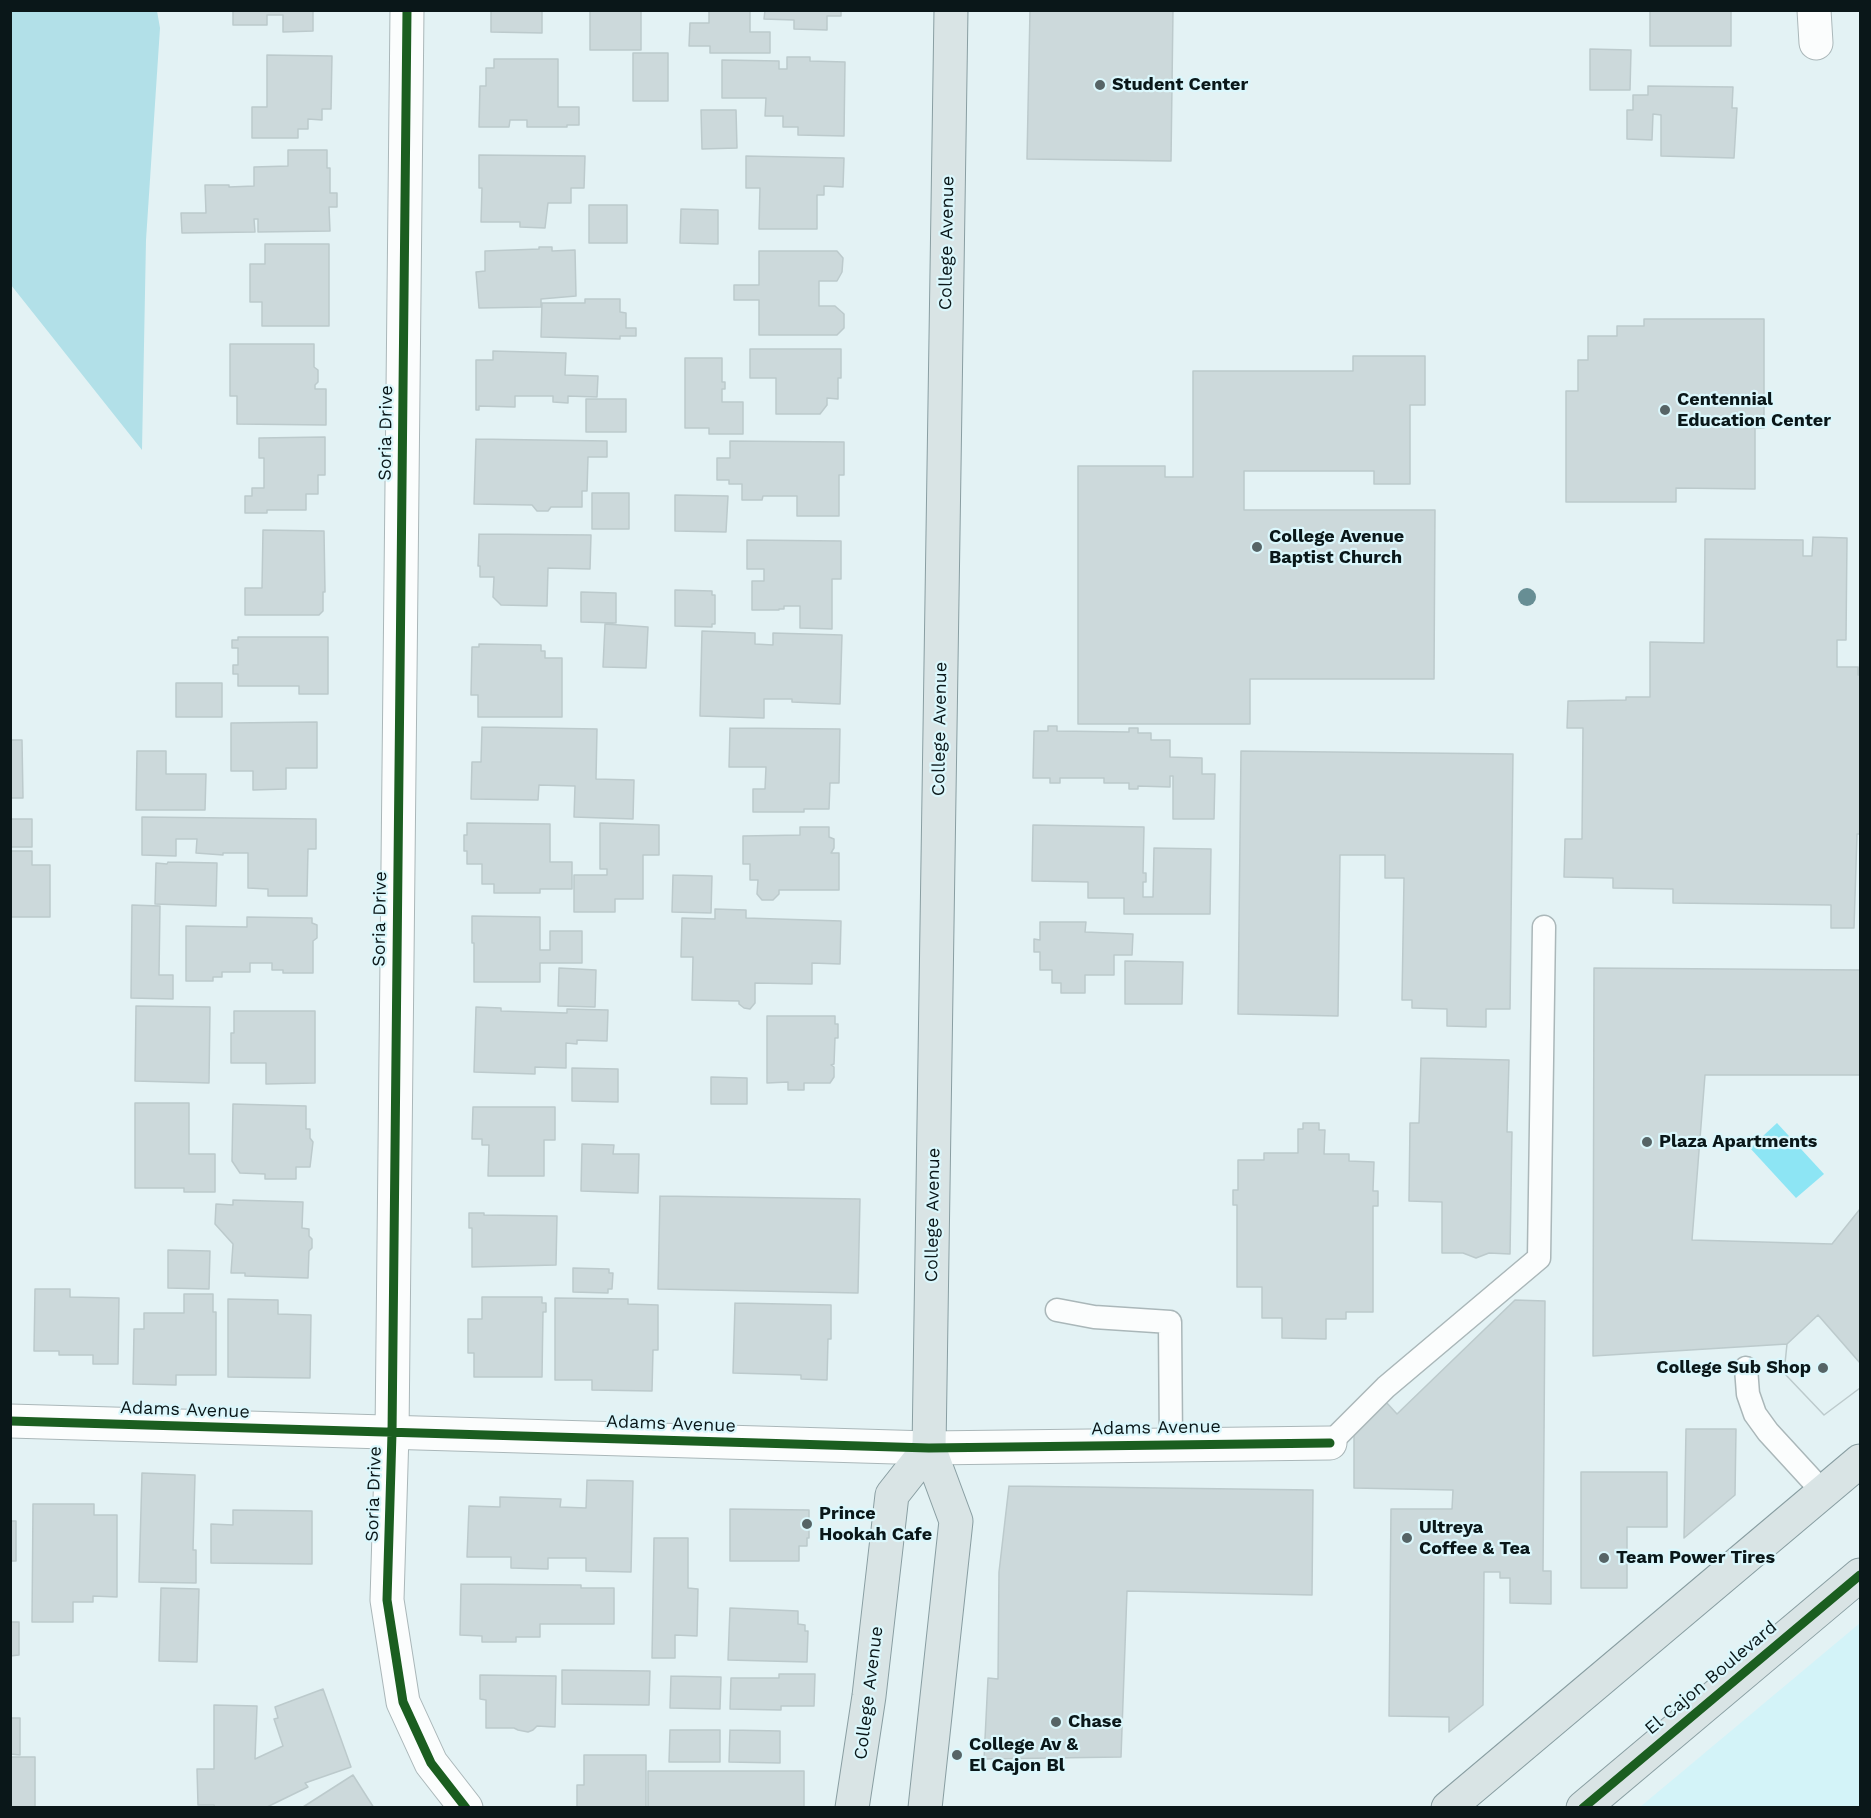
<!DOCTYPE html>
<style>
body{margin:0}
#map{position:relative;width:1871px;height:1818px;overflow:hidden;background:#e3f2f4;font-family:"Work Sans",sans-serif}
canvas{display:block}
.frame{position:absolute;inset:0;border:12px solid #0a1719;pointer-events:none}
</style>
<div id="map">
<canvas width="1871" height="1818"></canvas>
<div class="frame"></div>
</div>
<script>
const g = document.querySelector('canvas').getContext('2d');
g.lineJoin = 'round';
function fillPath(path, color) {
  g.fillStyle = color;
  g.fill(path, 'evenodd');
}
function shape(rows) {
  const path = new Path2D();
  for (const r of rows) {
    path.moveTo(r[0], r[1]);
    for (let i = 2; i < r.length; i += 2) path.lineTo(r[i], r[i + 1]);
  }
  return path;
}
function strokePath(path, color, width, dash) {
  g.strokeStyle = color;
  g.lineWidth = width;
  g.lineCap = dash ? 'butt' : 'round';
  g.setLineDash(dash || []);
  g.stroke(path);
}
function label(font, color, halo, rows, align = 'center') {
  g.font = font + ' "Work Sans",sans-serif';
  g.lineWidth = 4.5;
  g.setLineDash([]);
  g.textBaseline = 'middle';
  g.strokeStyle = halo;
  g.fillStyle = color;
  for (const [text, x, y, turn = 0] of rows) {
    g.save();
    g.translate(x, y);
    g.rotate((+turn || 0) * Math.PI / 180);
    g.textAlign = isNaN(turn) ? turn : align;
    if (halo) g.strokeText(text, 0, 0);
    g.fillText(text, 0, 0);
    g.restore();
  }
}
fillPath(shape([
 [1860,1623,1860,1807,1640,1807]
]), '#d3f3f8');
fillPath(shape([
 [11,10,157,11,160,28,146,240,142,450,11,285]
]), '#b2e0e8');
fillPath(shape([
 [1777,1123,1824,1174,1796,1198,1750,1148]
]), '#8de5f4');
const building = shape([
 [233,10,313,10,313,31,283,32,283,15,267,15,267,25,233,25,233,10],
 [491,10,542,10,542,33,491,32,491,10],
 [590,10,641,10,641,50,590,50,590,10],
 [765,10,841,10,841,16,827,16,827,30,794,29,794,20,764,19,765,10],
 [1030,10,1173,10,1171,161,1027,159,1030,10],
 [1650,10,1734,10,1731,11,1731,46,1650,46,1650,10],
 [709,11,750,11,750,32,770,32,770,53,710,53,710,46,689,46,690,23,709,23,709,11],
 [1590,49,1631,50,1630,90,1590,90,1590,49],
 [633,53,668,53,668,101,633,101,633,53],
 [267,55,332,56,331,109,322,109,322,120,308,119,308,129,298,129,298,138,252,138,252,107,267,107,267,55],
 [787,57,810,57,810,61,845,62,844,136,798,135,798,127,783,127,783,116,765,116,766,98,722,98,722,60,779,61,779,69,787,69,787,57],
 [494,59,558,59,558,107,579,107,579,125,567,125,567,127,527,127,527,120,510,120,509,127,479,127,480,86,486,86,486,68,494,68,494,59],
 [1648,86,1733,87,1732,108,1737,108,1734,158,1661,156,1661,115,1653,114,1652,140,1627,139,1627,110,1633,110,1633,95,1648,95,1648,86],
 [701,110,736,110,737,148,702,149,701,110],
 [288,150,327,150,327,168,330,168,330,193,337,193,337,207,329,207,330,231,258,232,258,219,254,219,255,232,182,233,181,213,206,213,205,185,229,185,229,187,254,186,254,167,288,166,288,150],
 [479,155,585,156,584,188,571,188,571,203,548,203,545,228,520,227,520,222,481,222,482,188,479,188,479,155],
 [746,156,844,158,843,187,824,186,824,195,817,195,817,229,759,229,760,188,746,188,746,156],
 [589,205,627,205,627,243,589,243,589,205],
 [681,209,718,210,718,244,680,243,681,209],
 [265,244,329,244,329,326,262,326,262,302,250,302,250,264,265,264,265,244],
 [539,247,552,247,552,251,575,250,576,296,541,299,541,307,479,308,476,272,485,271,485,251,539,249,539,247],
 [759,251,837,251,843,258,842,272,837,281,819,281,819,306,835,306,844,314,844,328,837,335,759,335,759,300,734,300,734,285,759,285,759,251],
 [585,299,620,299,620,312,626,313,626,328,636,328,636,336,620,336,620,339,541,337,542,303,585,303,585,299],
 [1644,319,1764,319,1764,428,1755,428,1755,489,1676,488,1676,502,1566,502,1566,391,1578,391,1578,360,1588,360,1588,336,1617,336,1617,326,1644,326,1644,319],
 [230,344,314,344,314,367,318,370,318,382,315,385,315,389,326,389,326,425,237,424,237,396,230,396,230,344],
 [750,349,841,349,841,378,838,378,838,399,827,398,827,405,820,414,776,414,776,378,750,378,750,349],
 [493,351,566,353,565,375,598,376,597,397,568,396,568,403,553,402,553,396,515,396,515,407,479,406,479,410,476,410,476,360,493,360,493,351],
 [1353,356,1425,356,1425,405,1410,405,1410,484,1374,484,1374,471,1244,471,1244,510,1435,510,1434,679,1250,679,1250,724,1078,724,1078,466,1165,466,1165,477,1193,477,1193,371,1353,371,1353,356],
 [685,358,722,358,722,382,725,382,725,389,722,389,722,402,743,402,743,434,709,434,709,428,685,428,685,358],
 [586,399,626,399,626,432,586,432,586,399],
 [325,437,325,475,318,475,318,494,306,494,306,510,267,510,267,513,245,513,245,496,252,496,252,488,264,488,264,458,259,458,259,438,325,437],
 [476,439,607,441,607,457,588,457,587,491,582,491,582,507,551,507,548,511,537,511,532,505,474,504,476,439],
 [730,441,844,442,844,475,839,475,839,516,797,516,797,496,763,496,762,500,742,500,742,484,729,484,729,480,717,480,717,458,730,458,730,441],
 [592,493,629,493,629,529,592,529,592,493],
 [675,495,728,496,726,532,675,531,675,495],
 [263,530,324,531,325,592,323,592,323,611,319,615,245,615,245,588,262,588,263,530],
 [479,534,591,535,590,569,548,568,547,606,501,605,493,597,494,577,480,577,480,566,478,566,479,534],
 [1813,537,1847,538,1846,640,1837,640,1837,667,1858,667,1858,675,1859,675,1860,658,1860,834,1857,834,1854,928,1831,928,1831,905,1673,903,1673,889,1613,888,1613,878,1564,877,1565,839,1582,839,1583,728,1567,728,1568,701,1626,700,1626,697,1650,697,1650,642,1704,643,1705,539,1803,540,1803,556,1812,556,1813,537],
 [747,540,841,541,841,579,832,579,832,629,800,628,800,606,784,606,784,609,779,609,779,610,752,610,752,581,764,581,764,569,747,569,747,540],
 [675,590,712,591,712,595,715,595,715,624,712,624,712,627,675,626,675,590],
 [581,592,616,593,616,623,581,622,581,592],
 [605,624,648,627,646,668,603,667,605,624],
 [702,631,755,633,755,644,773,645,773,633,842,635,840,704,792,702,792,699,764,699,764,718,700,716,702,631],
 [238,637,328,637,328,694,299,694,299,686,238,686,238,674,233,674,233,665,238,665,238,648,232,648,232,640,238,640,238,637],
 [479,644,541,645,541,651,545,651,545,658,562,658,562,717,478,717,478,695,471,695,472,647,479,647,479,644],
 [176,683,222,683,222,717,176,717,176,683],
 [317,722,317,768,286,768,286,789,253,790,253,771,231,771,231,723,317,722],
 [1048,726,1057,726,1057,731,1129,732,1129,728,1138,728,1138,733,1151,733,1151,740,1170,740,1170,757,1202,758,1202,774,1215,774,1214,819,1173,819,1173,776,1170,776,1170,787,1138,786,1138,789,1129,789,1129,783,1104,783,1104,778,1060,778,1060,783,1050,783,1050,778,1033,778,1034,731,1048,731,1048,726],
 [482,727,597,729,596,779,634,780,633,819,574,817,575,786,539,785,538,800,471,799,472,762,481,762,482,727],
 [730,728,840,729,839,783,830,783,829,809,804,809,804,812,753,812,753,789,765,789,766,767,729,767,730,728],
 [10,740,22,740,23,798,10,798,10,740],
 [137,751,166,751,166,774,206,774,205,810,136,810,137,751],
 [1241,751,1513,754,1510,1009,1486,1009,1486,1027,1447,1026,1447,1009,1412,1008,1412,1000,1402,1000,1404,878,1385,878,1385,855,1340,855,1338,1016,1238,1014,1241,751],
 [142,817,316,819,316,849,308,849,307,896,268,896,268,889,248,888,248,853,223,853,223,855,196,853,197,839,176,839,176,856,142,855,142,817],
 [10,819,32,819,32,847,10,847,10,819],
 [467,823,550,824,550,862,572,862,572,889,540,889,540,893,494,893,494,884,482,884,482,864,467,864,467,851,464,851,464,835,467,835,467,823],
 [600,823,659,825,659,855,643,855,643,899,615,899,615,912,574,912,574,875,607,875,607,869,600,869,600,823],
 [1033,825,1144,827,1143,873,1146,873,1146,882,1143,882,1143,897,1153,897,1154,848,1211,849,1210,914,1124,914,1124,898,1088,898,1088,882,1032,881,1033,825],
 [800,827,829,827,829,837,834,839,834,848,831,853,839,853,839,890,779,890,779,894,773,900,762,900,757,894,758,880,750,880,750,864,743,864,743,836,800,835,800,827],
 [10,851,32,851,32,865,50,865,50,917,10,917,10,851],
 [168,862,217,863,216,906,155,904,156,863,167,864,168,862],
 [673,875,712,876,711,913,672,912,673,875],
 [132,905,160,906,159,975,173,975,173,999,131,998,132,905],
 [715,909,746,910,746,918,841,921,840,964,812,963,812,984,755,983,755,1003,750,1009,744,1008,739,1004,739,1001,692,1000,693,957,681,957,682,918,715,919,715,909],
 [472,916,540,917,540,950,550,950,550,931,582,931,582,963,540,963,540,982,474,982,474,943,472,943,472,916],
 [247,917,312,918,312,923,317,925,317,938,313,941,313,973,283,973,283,970,272,970,272,963,250,963,250,972,222,972,222,977,213,977,213,981,186,981,186,926,247,927,247,917],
 [1040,922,1086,922,1085,932,1133,934,1132,955,1114,955,1114,975,1085,975,1085,993,1061,993,1061,983,1052,983,1052,970,1040,970,1040,952,1034,952,1034,939,1040,940,1040,922],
 [1125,961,1183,962,1182,1004,1125,1004,1125,961],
 [559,968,596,970,595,1007,558,1006,559,968],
 [1594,968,1860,970,1860,1075,1705,1075,1692,1240,1832,1244,1860,1209,1860,1388,1824,1415,1784,1373,1787,1344,1593,1356,1594,968],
 [136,1006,210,1007,209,1083,135,1081,136,1006],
 [476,1007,501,1008,501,1011,567,1013,567,1009,608,1010,607,1041,577,1040,577,1044,566,1043,566,1068,535,1067,535,1074,474,1072,476,1007],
 [234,1011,315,1011,315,1083,266,1084,266,1063,231,1063,231,1033,234,1033,234,1011],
 [767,1016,835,1016,835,1024,838,1024,838,1038,835,1038,834,1064,831,1065,834,1067,834,1077,830,1083,804,1083,804,1090,788,1090,788,1082,767,1083,767,1016],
 [1421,1058,1509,1060,1507,1132,1512,1132,1510,1254,1489,1253,1476,1258,1463,1253,1442,1253,1442,1202,1409,1201,1410,1123,1419,1123,1421,1058],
 [572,1068,618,1069,618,1102,572,1101,572,1068],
 [711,1077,747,1078,747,1104,711,1104,711,1077],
 [135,1103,189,1103,189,1154,215,1154,215,1192,184,1192,184,1188,135,1188,135,1103],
 [233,1104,306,1106,306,1129,310,1129,310,1138,313,1142,310,1167,296,1167,296,1179,265,1179,265,1174,240,1173,232,1161,233,1104],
 [473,1107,555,1107,555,1140,544,1140,544,1176,488,1176,489,1145,482,1145,482,1139,472,1139,473,1107],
 [1303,1123,1319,1123,1319,1130,1325,1130,1324,1154,1349,1154,1349,1161,1374,1162,1373,1191,1378,1191,1378,1206,1373,1206,1373,1312,1346,1312,1346,1319,1326,1319,1326,1339,1282,1338,1282,1318,1262,1318,1262,1287,1237,1287,1237,1205,1233,1205,1233,1190,1238,1190,1238,1160,1264,1160,1264,1153,1298,1153,1298,1129,1303,1129,1303,1123],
 [582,1144,614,1145,613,1154,639,1154,638,1193,581,1191,582,1144],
 [660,1196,860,1199,858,1293,658,1289,660,1196],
 [233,1200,303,1202,302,1228,309,1229,309,1236,312,1239,312,1248,309,1251,308,1278,245,1276,245,1273,231,1273,233,1244,215,1224,216,1204,233,1205,233,1200],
 [469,1213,484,1213,484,1215,557,1216,556,1265,472,1267,472,1228,469,1228,469,1213],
 [168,1250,210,1251,209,1289,168,1288,168,1250],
 [573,1268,609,1269,609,1273,613,1273,612,1289,608,1289,608,1293,573,1292,573,1268],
 [35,1289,70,1289,70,1297,119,1298,118,1364,93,1364,93,1355,59,1355,59,1351,34,1351,35,1289],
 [184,1294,213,1294,213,1312,216,1312,216,1375,176,1375,176,1385,133,1384,134,1329,144,1329,144,1313,184,1313,184,1294],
 [482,1297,542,1297,542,1303,546,1303,546,1312,543,1312,542,1377,474,1377,474,1353,468,1353,468,1319,482,1319,482,1297],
 [555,1298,628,1299,628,1304,658,1305,658,1350,653,1350,652,1391,592,1390,592,1380,555,1380,555,1298],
 [228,1299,278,1300,278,1314,311,1315,310,1378,228,1377,228,1299],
 [1515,1300,1545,1301,1543,1571,1551,1571,1551,1604,1510,1603,1510,1578,1500,1578,1500,1572,1484,1572,1483,1705,1449,1732,1449,1717,1389,1716,1391,1509,1452,1509,1453,1490,1354,1488,1354,1433,1386,1402,1397,1414,1515,1300],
 [735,1303,831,1305,831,1339,828,1339,827,1380,801,1379,801,1375,733,1373,735,1303],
 [1818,1315,1860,1363,1860,1388,1824,1415,1784,1373,1787,1344,1818,1315],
 [1686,1429,1736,1429,1735,1495,1684,1538,1686,1429],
 [1581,1472,1667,1472,1667,1527,1627,1527,1627,1588,1581,1588,1581,1472],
 [142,1473,195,1475,193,1550,196,1550,196,1583,139,1582,142,1473],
 [587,1480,633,1481,631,1572,586,1571,586,1558,548,1558,548,1569,511,1568,511,1557,467,1557,469,1506,500,1507,500,1497,561,1499,560,1507,586,1508,587,1480],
 [1009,1486,1313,1490,1312,1595,1127,1591,1121,1757,984,1759,988,1678,998,1679,999,1572,1009,1486],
 [33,1504,94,1504,94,1515,117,1515,117,1597,93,1596,93,1602,73,1602,73,1622,32,1622,33,1504],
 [730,1509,809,1510,809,1538,807,1538,807,1546,799,1546,799,1561,730,1561,730,1509],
 [233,1510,312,1511,312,1564,211,1563,211,1524,233,1525,233,1510],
 [10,1521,16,1521,16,1561,10,1561,10,1521],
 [654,1538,688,1538,688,1588,698,1589,697,1636,675,1635,675,1658,652,1658,654,1538],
 [461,1584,581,1585,581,1588,614,1588,614,1624,540,1624,540,1637,516,1637,516,1642,482,1642,482,1636,460,1635,461,1584],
 [161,1588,199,1589,197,1662,159,1661,161,1588],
 [730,1608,798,1611,798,1624,805,1625,805,1631,808,1631,807,1662,728,1660,730,1608],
 [10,1622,19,1622,19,1655,10,1656,10,1622],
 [562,1670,650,1671,649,1705,562,1704,562,1670],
 [779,1674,815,1674,814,1706,781,1706,781,1710,730,1709,731,1678,779,1678,779,1674],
 [480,1675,556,1676,555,1727,537,1726,533,1730,528,1732,518,1730,514,1728,486,1728,486,1700,480,1699,480,1675],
 [671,1676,721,1677,720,1709,670,1708,671,1676],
 [323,1689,351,1767,305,1783,308,1787,265,1808,215,1808,214,1805,198,1805,197,1769,214,1769,214,1705,257,1706,255,1759,283,1746,274,1719,278,1718,275,1707,323,1689],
 [10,1718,20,1718,20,1755,10,1754,10,1718],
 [670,1730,720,1730,720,1762,669,1762,670,1730],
 [730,1730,780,1731,780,1763,729,1762,730,1730],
 [584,1755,646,1755,646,1808,577,1808,577,1785,584,1785,584,1755],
 [10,1757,35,1757,35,1808,10,1808,10,1757],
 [648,1771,804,1771,804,1808,648,1808,648,1771],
 [353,1775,374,1808,304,1808,303,1807,353,1775]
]);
fillPath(building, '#ccd9db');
strokePath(building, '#bccacc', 1.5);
const lane = shape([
 [1057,1310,1094,1317,1170,1322,1171,1445],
 [1746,1368,1748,1394,1755,1414,1768,1432,1824,1493],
 [1330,1443,1386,1387,1539,1258,1544,927]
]);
const street = shape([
 [407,10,392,1433,387,1600,403,1702,431,1763,466,1808],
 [1814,10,1816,43],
 [10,1421,929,1448,1330,1443]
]);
const primary = shape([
 [852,1808,869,1696,892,1495,929,1448],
 [925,1808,956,1521,929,1448,951,10],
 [1448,1808,1860,1461],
 [1583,1808,1860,1575]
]);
strokePath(lane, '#aab7b9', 25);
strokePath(street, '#aab7b9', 35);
strokePath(primary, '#899ea2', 35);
strokePath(lane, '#fbfdfd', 22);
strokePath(street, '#fbfdfd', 33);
strokePath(primary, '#d9e4e5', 33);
strokePath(shape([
 [407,10,392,1433,387,1600,403,1702,431,1763,466,1808],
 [10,1421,929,1448,1330,1443],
 [1583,1808,1860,1575]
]), '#1b5e20', 9);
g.fillStyle = '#678e94';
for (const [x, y] of [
 [1527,597]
]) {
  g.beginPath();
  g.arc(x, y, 9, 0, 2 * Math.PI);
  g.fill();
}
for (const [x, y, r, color] of [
 [1100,85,6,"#566466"],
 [1665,410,6,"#566466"],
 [1257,547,6,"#566466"],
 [1647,1142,6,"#566466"],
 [1823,1368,6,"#566466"],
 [807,1524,6,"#566466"],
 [1407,1538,6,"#566466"],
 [1604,1558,6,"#566466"],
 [1056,1722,6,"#566466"],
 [957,1755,6,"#566466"]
]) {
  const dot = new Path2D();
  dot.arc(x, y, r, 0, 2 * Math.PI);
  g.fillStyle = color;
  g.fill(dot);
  strokePath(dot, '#dbf7fc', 2);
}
label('bold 18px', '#0a1719', '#dbf7fc', [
 ["Student Center",1112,85],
 ["Centennial",1677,400],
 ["Education Center",1677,421],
 ["College Avenue",1269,537],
 ["Baptist Church",1269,558],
 ["Plaza Apartments",1659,1142],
 ["College Sub Shop",1811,1368,"right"],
 ["Prince",819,1514],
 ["Hookah Cafe",819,1535],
 ["Ultreya",1419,1528],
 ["Coffee & Tea",1419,1549],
 ["Team Power Tires",1616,1558],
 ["Chase",1068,1722],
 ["College Av &",969,1745],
 ["El Cajon Bl",969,1766]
], 'left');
label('18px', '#0a1719', '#dbf7fc', [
 ["College Avenue",947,243,-89],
 ["Soria Drive",386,433,-89],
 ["College Avenue",940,729,-89],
 ["Soria Drive",380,919,-89],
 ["College Avenue",933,1215,-89],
 ["Adams Avenue",185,1410,2],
 ["Adams Avenue",671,1424,2],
 ["Adams Avenue",1156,1428,-1],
 ["Soria Drive",374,1494,-88],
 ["El Cajon Boulevard",1711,1678,-40],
 ["College Avenue",869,1693,-83]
]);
</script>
